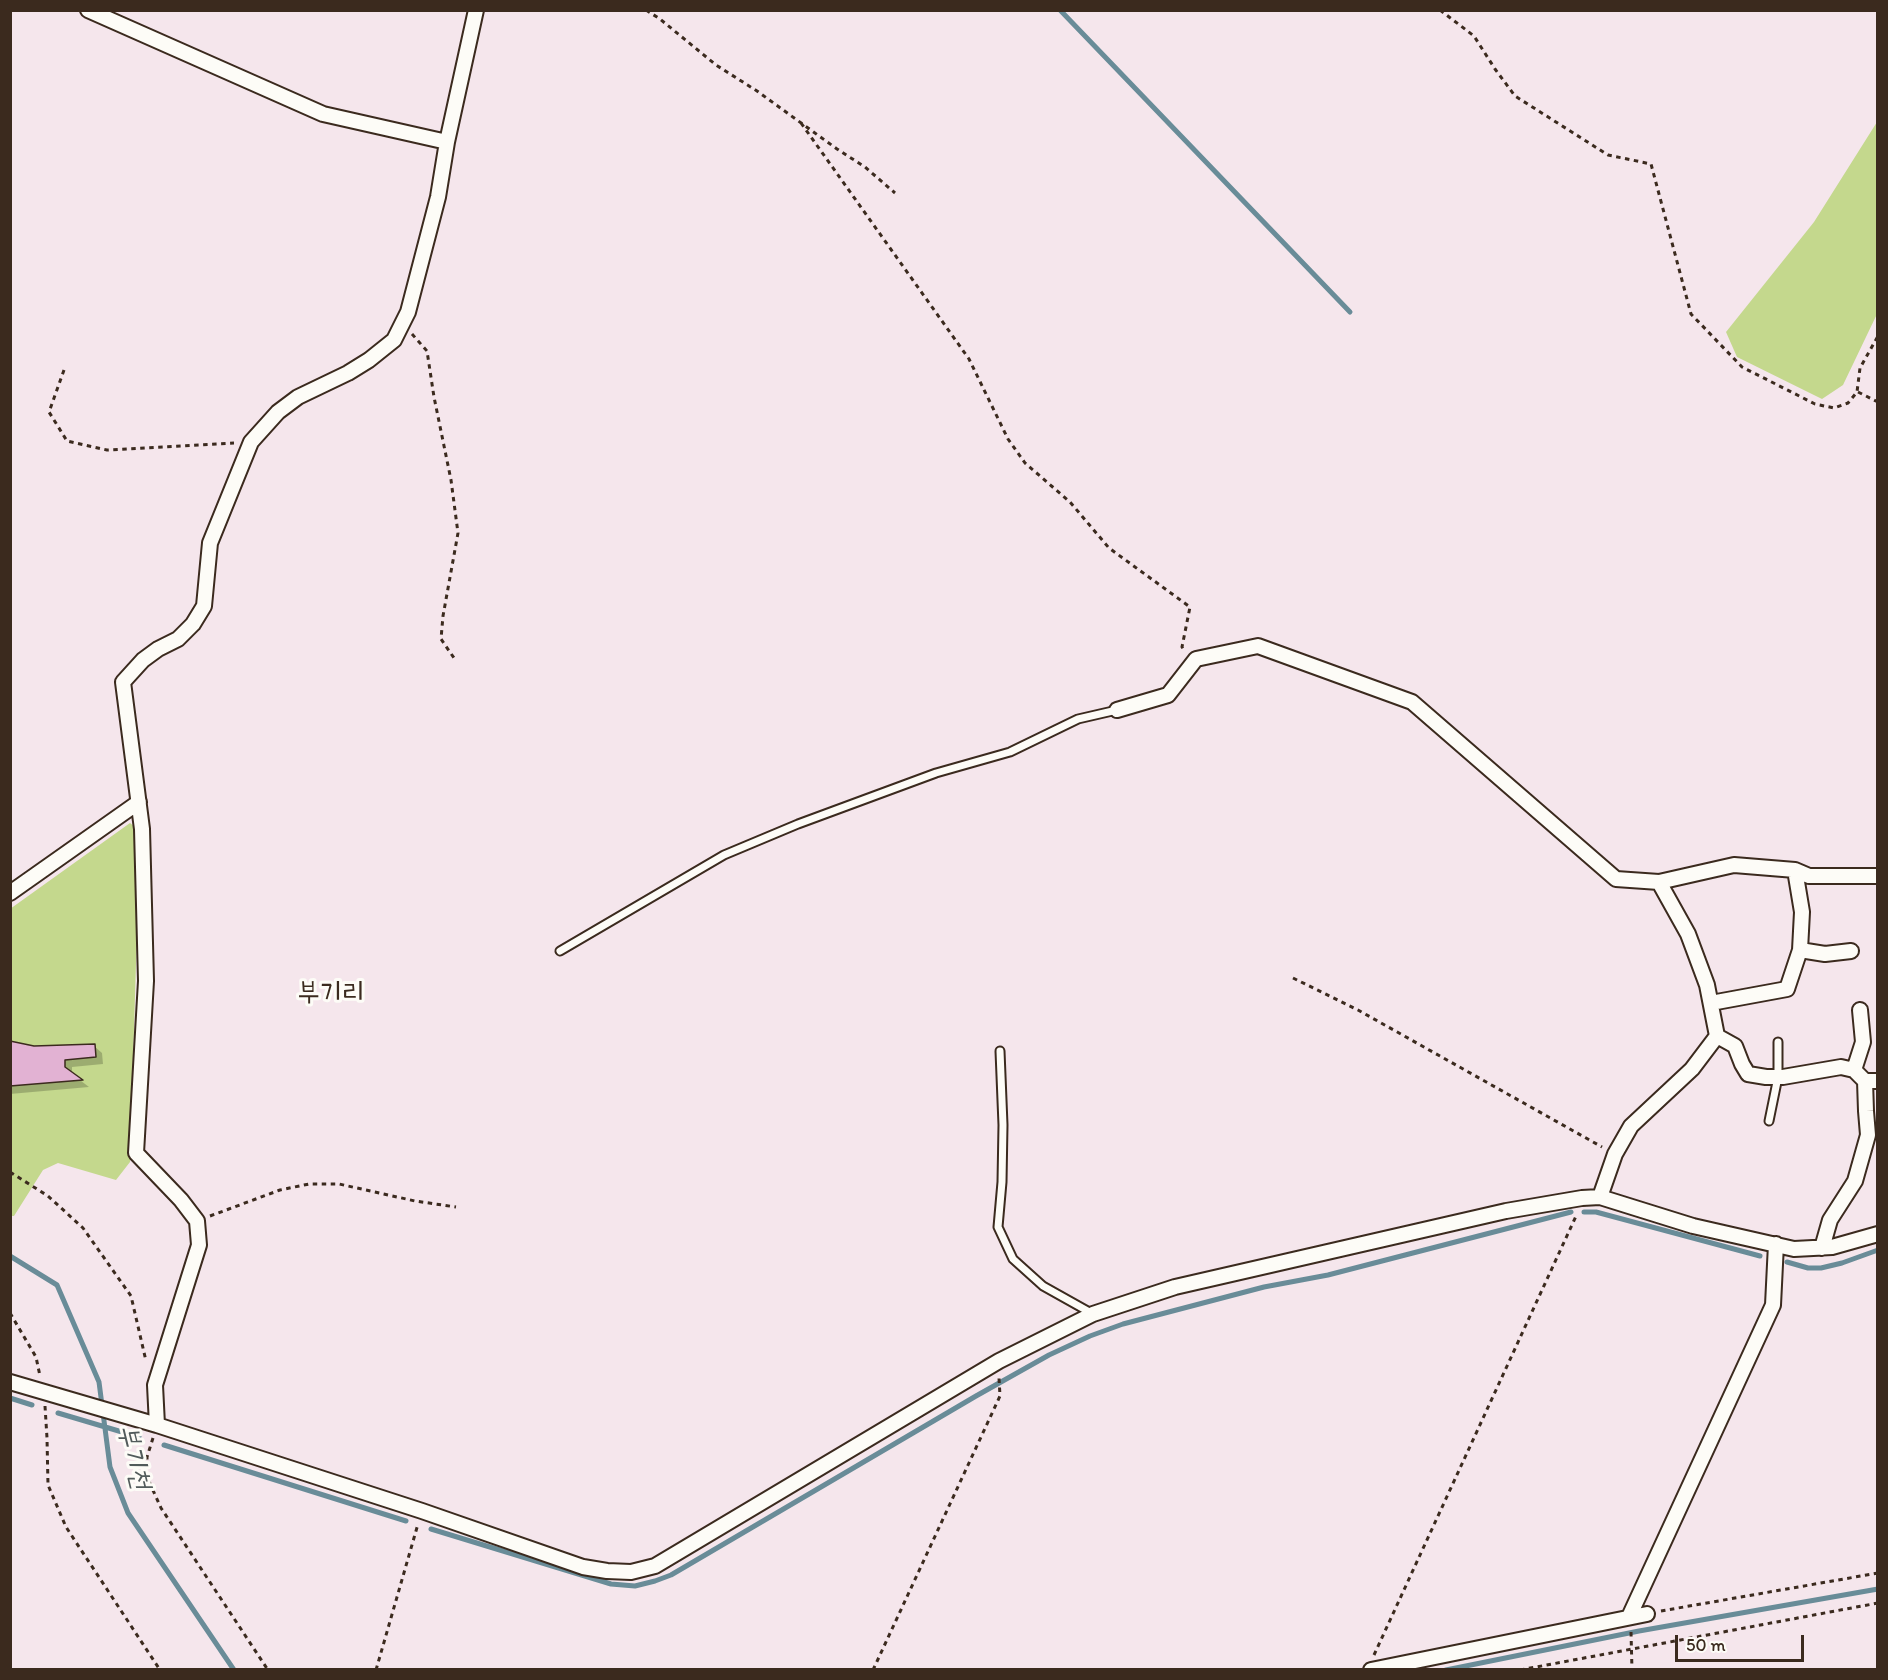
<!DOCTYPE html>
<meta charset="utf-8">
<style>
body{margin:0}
#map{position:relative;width:1888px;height:1680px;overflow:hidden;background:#f5e6ec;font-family:Itim,sans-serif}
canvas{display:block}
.frame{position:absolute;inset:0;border:12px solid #3b2a1e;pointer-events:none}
.scale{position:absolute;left:1675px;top:1635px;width:129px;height:27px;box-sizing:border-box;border:3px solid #3b2a1e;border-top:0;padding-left:8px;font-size:18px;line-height:21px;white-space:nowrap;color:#3b2a1e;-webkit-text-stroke:4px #fdfcf7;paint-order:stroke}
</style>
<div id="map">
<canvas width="1888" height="1680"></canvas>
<div class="frame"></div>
<div class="scale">50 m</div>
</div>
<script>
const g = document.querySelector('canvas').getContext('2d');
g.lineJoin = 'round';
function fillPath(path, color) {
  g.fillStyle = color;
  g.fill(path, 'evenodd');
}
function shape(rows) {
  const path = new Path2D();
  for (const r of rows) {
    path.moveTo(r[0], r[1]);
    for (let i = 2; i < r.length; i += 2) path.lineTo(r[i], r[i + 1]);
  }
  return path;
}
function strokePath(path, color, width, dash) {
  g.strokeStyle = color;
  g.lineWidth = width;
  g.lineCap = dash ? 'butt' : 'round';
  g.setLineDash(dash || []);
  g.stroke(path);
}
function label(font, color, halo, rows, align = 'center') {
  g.font = font + ' Itim,"Poor Story",sans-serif';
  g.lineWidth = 6;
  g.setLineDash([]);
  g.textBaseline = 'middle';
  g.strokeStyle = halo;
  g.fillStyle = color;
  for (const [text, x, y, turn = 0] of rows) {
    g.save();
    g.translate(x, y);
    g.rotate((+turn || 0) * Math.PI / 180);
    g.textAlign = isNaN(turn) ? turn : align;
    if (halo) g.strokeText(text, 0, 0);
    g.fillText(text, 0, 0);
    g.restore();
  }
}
fillPath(shape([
 [1877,122,1877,314,1843,385,1822,399,1737,357,1726,332,1814,222],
 [130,823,140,831,130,1162,116,1180,58,1163,43,1170,14,1216,10,1216,10,909]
]), '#c4d88d');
fillPath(shape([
 [10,1042,34,1048,94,1046,102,1053,103,1064,72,1067,72,1074,89,1087,10,1094]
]), '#0003');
strokePath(shape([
 [1060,10,1350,312],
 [1584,1212,1596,1212,1760,1256],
 [10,1256,57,1285,99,1382,110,1467,128,1513,234,1670],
 [1787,1262,1808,1268,1821,1268,1842,1263,1878,1250],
 [10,1398,32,1405],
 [58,1413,139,1437],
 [164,1445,406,1521],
 [431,1529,611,1584,635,1586,655,1581,671,1575,976,1396,1049,1355,1090,1336,1123,1324,1264,1287,1328,1275,1571,1212],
 [1446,1670,1639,1631,1878,1589]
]), '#698c98', 5);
const building = shape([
 [10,1041,34,1046,95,1044,96,1057,65,1060,65,1067,83,1080,10,1086,10,1041]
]);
fillPath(building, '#e2b2d3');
strokePath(building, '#3b2a1e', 1.5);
const service = shape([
 [560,951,724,855,798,824,936,773,1010,752,1078,719,1117,710],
 [1000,1051,1003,1125,1002,1182,998,1227,1013,1259,1043,1286,1093,1314],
 [1769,1121,1778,1077,1778,1042]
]);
const minor = shape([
 [88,10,323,114,447,142],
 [1117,710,1168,695,1196,659,1258,646,1412,702,1616,879,1659,882,1734,865,1795,870,1809,876,1878,876],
 [10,893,139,802],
 [1800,950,1825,954,1851,951],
 [1711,1003,1787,989,1800,950,1802,912,1795,870],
 [1717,1036,1735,1046,1742,1064,1748,1074,1766,1077,1783,1077,1841,1067,1854,1070,1865,1081,1878,1081],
 [1854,1070,1863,1042,1860,1010],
 [1600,1197,1615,1154,1631,1126,1692,1069,1717,1036,1707,985,1688,934,1659,882],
 [1822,1248,1830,1220,1855,1181,1868,1135,1866,1111,1865,1081],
 [10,1382,157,1425,422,1511,583,1567,607,1571,631,1572,655,1566,999,1361,1093,1314,1175,1287,1506,1211,1582,1198,1600,1197,1693,1226,1794,1249,1832,1247,1878,1234],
 [157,1425,155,1385,199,1245,197,1221,181,1200,136,1153,146,981,142,829,123,682,143,660,158,649,178,639,193,624,204,606,210,543,251,442,278,412,298,397,348,373,369,360,394,340,408,312,438,197,447,142,476,10],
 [1629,1617,1773,1305,1776,1244],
 [1371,1670,1647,1614]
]);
strokePath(service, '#3b2a1e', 11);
strokePath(minor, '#3b2a1e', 18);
strokePath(shape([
 [646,10,660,19,716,65,757,91,837,149,865,167,895,193],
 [1440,10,1474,36,1495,69,1515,96,1608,155,1651,164,1691,314,1742,367,1815,404,1834,408,1848,403,1857,392,1860,368,1878,336],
 [801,123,969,359,1008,439,1025,463,1070,502,1109,548,1190,607,1182,647,1184,650],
 [412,334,427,351,434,397,451,480,458,533,443,616,441,639,454,658],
 [64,370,49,412,67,441,107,450,234,443],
 [1858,392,1878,402],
 [1293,978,1358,1010,1602,1147],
 [10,1172,48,1196,83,1228,131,1296,146,1361],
 [210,1216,280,1190,309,1184,339,1184,415,1201,456,1207],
 [10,1313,36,1357,40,1376],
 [45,1406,47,1438,48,1485,66,1527,160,1670],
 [153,1438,147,1457,147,1477,161,1508,268,1670],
 [1661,1611,1878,1573],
 [1631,1632,1632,1670],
 [1374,1655,1577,1214],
 [376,1670,418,1524],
 [873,1670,1000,1396,999,1378],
 [1520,1670,1878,1603]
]), '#3b2a1e', 3, [4.5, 4.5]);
strokePath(service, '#fdfcf7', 7);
strokePath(minor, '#fdfcf7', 14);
label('italic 27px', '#525b5b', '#fdfcf7', [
 ["부기천",133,1457,76]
]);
label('28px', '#3b2a1e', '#fdfcf7', [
 ["부기리",331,994]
]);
</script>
